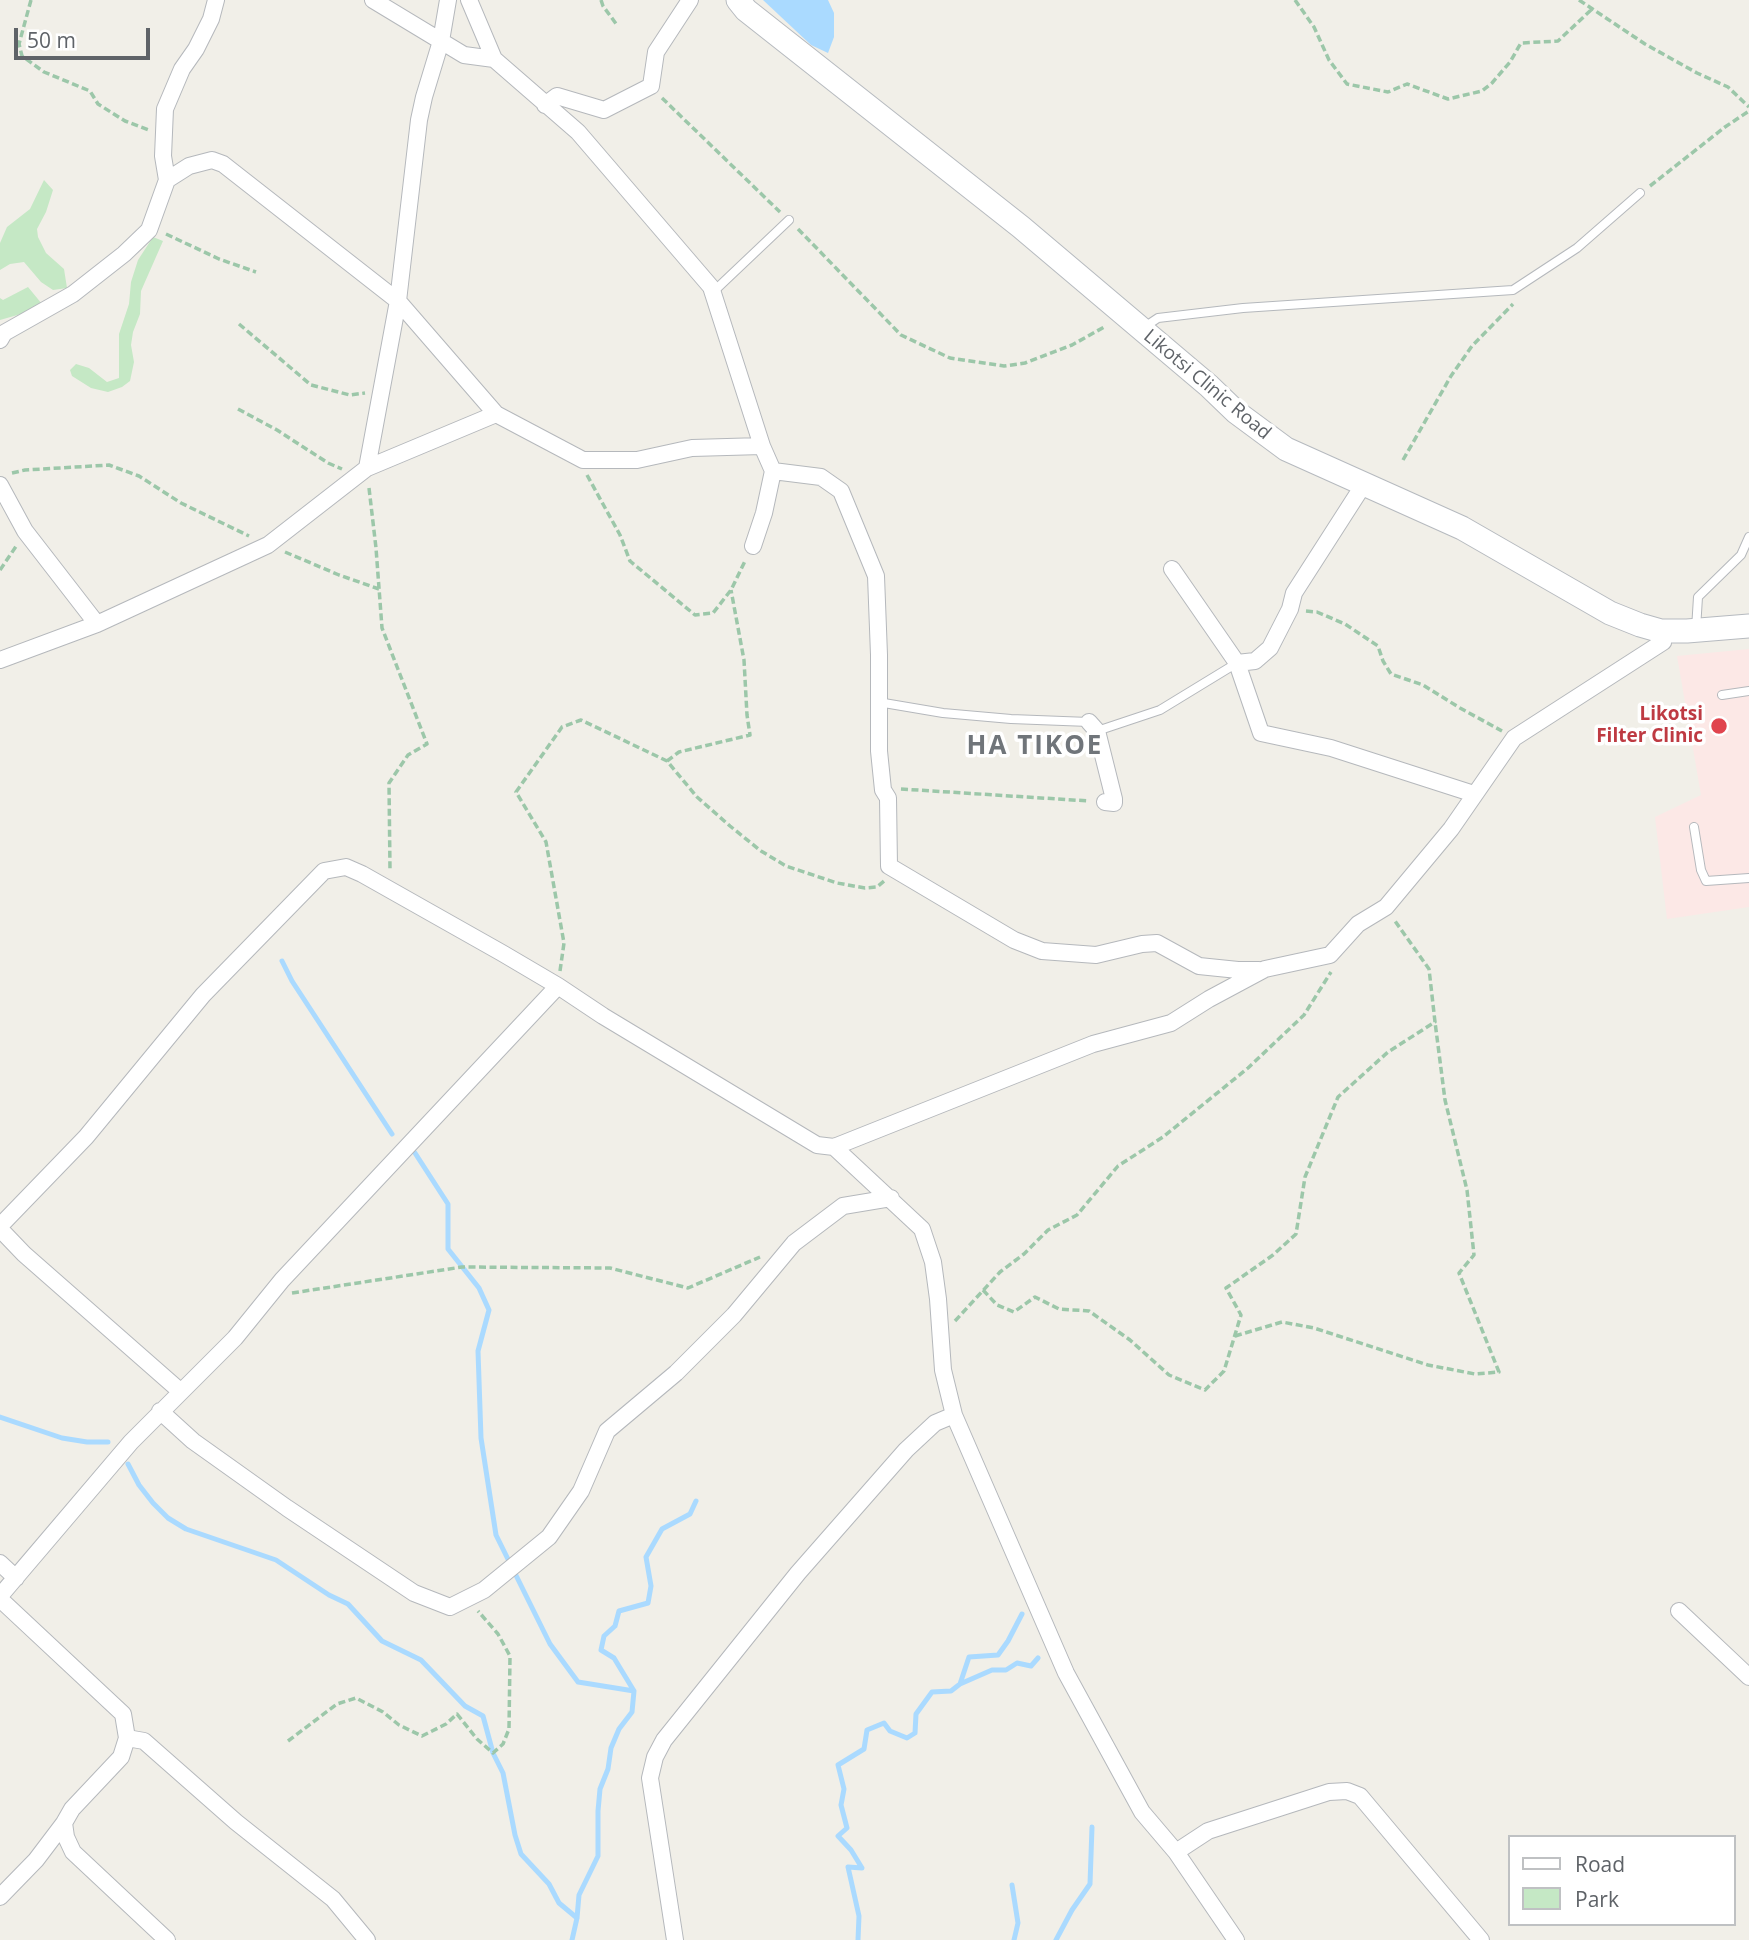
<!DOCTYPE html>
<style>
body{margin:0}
#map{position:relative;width:1749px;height:1940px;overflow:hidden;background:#f1efe8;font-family:"Open Sans",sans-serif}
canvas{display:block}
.legend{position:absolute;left:1508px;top:1835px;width:228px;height:91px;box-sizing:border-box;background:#fff;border:2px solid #bfc1c3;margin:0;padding:9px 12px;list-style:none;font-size:21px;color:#5f6368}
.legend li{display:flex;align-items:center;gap:14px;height:35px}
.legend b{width:35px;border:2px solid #bfc1c3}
.scale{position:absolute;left:14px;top:28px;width:136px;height:32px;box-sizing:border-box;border:4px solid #5f6368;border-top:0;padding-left:9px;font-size:21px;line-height:24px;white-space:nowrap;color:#5f6368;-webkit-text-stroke:5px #fff;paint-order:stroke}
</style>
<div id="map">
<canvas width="1749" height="1940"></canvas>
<ul class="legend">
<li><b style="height:9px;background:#fff"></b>Road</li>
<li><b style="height:19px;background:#c5e8c5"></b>Park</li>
</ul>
<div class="scale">50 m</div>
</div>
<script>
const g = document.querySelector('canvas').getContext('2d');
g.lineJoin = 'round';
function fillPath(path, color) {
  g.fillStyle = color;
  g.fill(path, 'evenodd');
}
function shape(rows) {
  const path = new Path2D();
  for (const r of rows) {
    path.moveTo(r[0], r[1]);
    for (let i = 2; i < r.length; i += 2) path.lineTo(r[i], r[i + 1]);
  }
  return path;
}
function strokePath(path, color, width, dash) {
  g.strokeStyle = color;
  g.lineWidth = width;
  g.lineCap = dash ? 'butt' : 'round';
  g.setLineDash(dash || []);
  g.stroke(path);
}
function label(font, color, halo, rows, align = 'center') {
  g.font = font + ' "Open Sans",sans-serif';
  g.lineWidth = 7;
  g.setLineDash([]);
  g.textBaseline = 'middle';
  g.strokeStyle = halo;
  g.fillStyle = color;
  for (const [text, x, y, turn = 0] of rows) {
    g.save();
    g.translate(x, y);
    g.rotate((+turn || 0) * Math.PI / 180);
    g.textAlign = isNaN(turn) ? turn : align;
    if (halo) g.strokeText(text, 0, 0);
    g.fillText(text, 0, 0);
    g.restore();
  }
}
fillPath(shape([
 [1749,649,1749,907,1667,919,1655,817,1701,795,1677,656]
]), '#fce8e6');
fillPath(shape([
 [44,180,53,190,46,212,37,229,38,237,46,253,64,269,67,288,53,290,41,282,24,262,10,264,0,270,0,243,7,227,30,209],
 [153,237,163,241,141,291,140,314,133,332,131,345,134,362,130,381,122,387,108,392,91,388,72,376,70,370,76,364,89,368,107,382,119,378,119,334,129,304,131,282,138,260],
 [28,287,42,304,28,312,0,320,0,298,3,300]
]), '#c5e8c5');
fillPath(shape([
 [763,0,828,0,834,13,834,37,828,53,811,45]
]), '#aadaff');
strokePath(shape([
 [282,961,292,981,392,1134],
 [415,1153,448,1204,448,1249,479,1288,489,1310,478,1351,481,1438,496,1535,550,1644,578,1682,634,1691],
 [0,1417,62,1438,87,1442,108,1442],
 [128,1464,139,1485,153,1503,168,1518,186,1529,276,1560,329,1595,348,1604,382,1641,421,1660,465,1706,483,1716,493,1753,503,1773,515,1835,521,1854,549,1884,559,1903,577,1918],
 [960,1684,992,1670,1006,1670,1017,1663,1031,1666,1038,1658],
 [1012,1885,1018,1923,1014,1940],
 [572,1940,577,1918,579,1895,598,1856,598,1811,600,1789,608,1769,611,1748,619,1729,632,1712,634,1691,614,1658,601,1650,604,1636,615,1626,619,1611,648,1603,651,1586,646,1557,662,1529,690,1514,696,1501],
 [858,1940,859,1916,848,1867,862,1868,851,1850,838,1836,847,1828,841,1805,844,1789,838,1765,864,1749,867,1730,884,1723,890,1731,907,1738,915,1733,916,1714,932,1692,951,1691,960,1684,969,1657,998,1655,1008,1641,1022,1614],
 [1056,1940,1072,1910,1090,1884,1092,1827]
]), '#aadaff', 5);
const lane = shape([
 [712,293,789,220],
 [1143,328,1158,318,1243,308,1513,290,1577,248,1640,193],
 [1696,629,1698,597,1741,555,1749,537],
 [1722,695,1749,691],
 [878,702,943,713,1011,719,1089,722],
 [1097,731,1160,710,1237,663],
 [1694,827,1701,870,1706,881,1749,878]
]);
const street = shape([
 [373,0,464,55,494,59],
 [545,105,557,96,604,110,651,86,656,52,690,0],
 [167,180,163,156,165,109,182,69,196,49,211,19,216,0],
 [0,340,4,333,73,294,124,254,149,230,167,180,189,166,212,160,223,164,398,301,496,414,583,460,637,460,692,448,762,446,711,287,578,132,494,59,469,0],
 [367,468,496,414],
 [773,471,821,477,841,491,876,576,879,655,879,751,883,790,888,798,889,866,1014,940,1042,951,1096,955,1142,944,1157,943,1199,966,1238,970,1259,970],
 [0,485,25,531,97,624],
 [753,546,764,513,773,471,762,446],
 [1172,569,1237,663,1261,733,1331,748,1474,794],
 [0,660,97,624,268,545,367,468,398,301,419,120,424,97,441,41,448,0],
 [1237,663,1255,661,1270,648,1290,609,1294,593,1364,484],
 [1089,722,1097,731,1114,799,1114,803,1105,802],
 [834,1147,1093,1044,1171,1023,1209,999,1265,969,1330,955,1358,924,1386,907,1451,829,1514,738,1663,642,1661,631],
 [0,1226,86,1137,203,995,324,871,346,867,362,874,502,953,558,986,603,1016,817,1145,834,1147,922,1229,933,1262,938,1299,943,1370,954,1415,1066,1673,1142,1812,1176,1852,1236,1940],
 [0,1229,24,1254,180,1391],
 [160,1411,193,1441,287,1508,414,1593,450,1607,484,1590,549,1537,581,1491,607,1431,676,1373,734,1315,794,1243,843,1206,891,1198],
 [0,1563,16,1578],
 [0,1596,131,1442,235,1338,282,1280,558,986],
 [0,1599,123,1714,127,1738,121,1757,72,1809,64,1823,66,1837,73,1852,167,1940],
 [1679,1611,1749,1677],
 [127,1738,144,1741,236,1822,333,1899,367,1940],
 [1176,1852,1208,1831,1329,1792,1347,1791,1360,1796,1481,1940],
 [0,1897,36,1860,64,1823],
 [675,1940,650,1778,655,1757,664,1740,798,1573,906,1450,935,1423,954,1415]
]);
const secondary = shape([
 [738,0,746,10,1021,227,1209,386,1236,412,1286,449,1462,528,1610,613,1640,625,1661,631,1687,631,1749,626]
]);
strokePath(lane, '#b5b8bc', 10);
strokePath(street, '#b5b8bc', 18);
strokePath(secondary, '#b6babf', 25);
strokePath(shape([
 [31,0,19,44,22,56,44,72,90,91,98,104,125,121,149,130],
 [601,0,603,6,617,25],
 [1295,0,1314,27,1329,60,1347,84,1388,92,1407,84,1448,99,1482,91,1492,83,1510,62,1521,43,1558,41,1592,9],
 [1579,0,1645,44,1697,73,1728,87,1749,107],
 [662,98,780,212],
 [1650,186,1725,127,1749,111],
 [798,229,901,335,950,358,1004,366,1025,363,1072,345,1106,326],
 [166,234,219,259,256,272],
 [239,324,311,385,350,395,365,393],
 [238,409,277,430,328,463,342,469],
 [1403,460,1451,376,1472,346,1513,304],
 [12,473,25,470,109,465,139,476,181,503,249,536],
 [587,475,620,535,630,561,695,615,713,613,731,590,746,559],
 [369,488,376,548,382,628,427,744,408,755,389,783,390,870],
 [285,552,339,575,379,589],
 [0,570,17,545],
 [1306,611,1317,612,1345,624,1378,646,1383,661,1391,674,1423,685,1460,708,1502,731],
 [667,761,679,752,750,735,747,715,744,660,731,590],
 [901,789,1089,801],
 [560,971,564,943,546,842,516,792,562,727,581,720,667,761,697,797,730,826,761,851,786,866,837,883,865,888,877,887,884,881],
 [983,1290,997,1305,1014,1312,1035,1297,1059,1309,1089,1311,1130,1340,1169,1375,1205,1390,1224,1371,1241,1315,1226,1288,1273,1255,1296,1234,1305,1177,1338,1097,1388,1052,1435,1022,1429,969,1395,921],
 [292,1293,462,1267,610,1268,688,1288,760,1257],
 [955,1321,1000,1272,1024,1254,1048,1230,1077,1215,1118,1166,1163,1137,1248,1068,1304,1015,1331,972],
 [1235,1336,1282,1322,1314,1328,1428,1365,1475,1374,1499,1372,1459,1273,1474,1255,1467,1190,1445,1100,1435,1022],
 [288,1741,337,1704,356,1698,383,1712,399,1725,422,1736,446,1724,457,1714,477,1739,493,1753,503,1744,509,1729,510,1656,498,1634,478,1611]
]), '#9cc7a9', 3.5, [7, 3.5]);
strokePath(lane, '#fff', 8);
strokePath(street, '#fff', 16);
strokePath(secondary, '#fff', 23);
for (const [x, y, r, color] of [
 [1719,726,9,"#e0444e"]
]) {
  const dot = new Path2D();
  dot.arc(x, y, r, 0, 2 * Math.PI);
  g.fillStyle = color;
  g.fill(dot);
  strokePath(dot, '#fff', 2.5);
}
label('19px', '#5f6368', '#fff', [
 ["Likotsi Clinic Road",1207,385,40]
]);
label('bold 19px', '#be3a42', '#fff', [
 ["Likotsi",1703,715],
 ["Filter Clinic",1703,737]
], 'right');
g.letterSpacing = '2px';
label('bold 26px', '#70757a', '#fff', [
 ["HA TIKOE",1035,747]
]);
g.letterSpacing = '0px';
</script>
